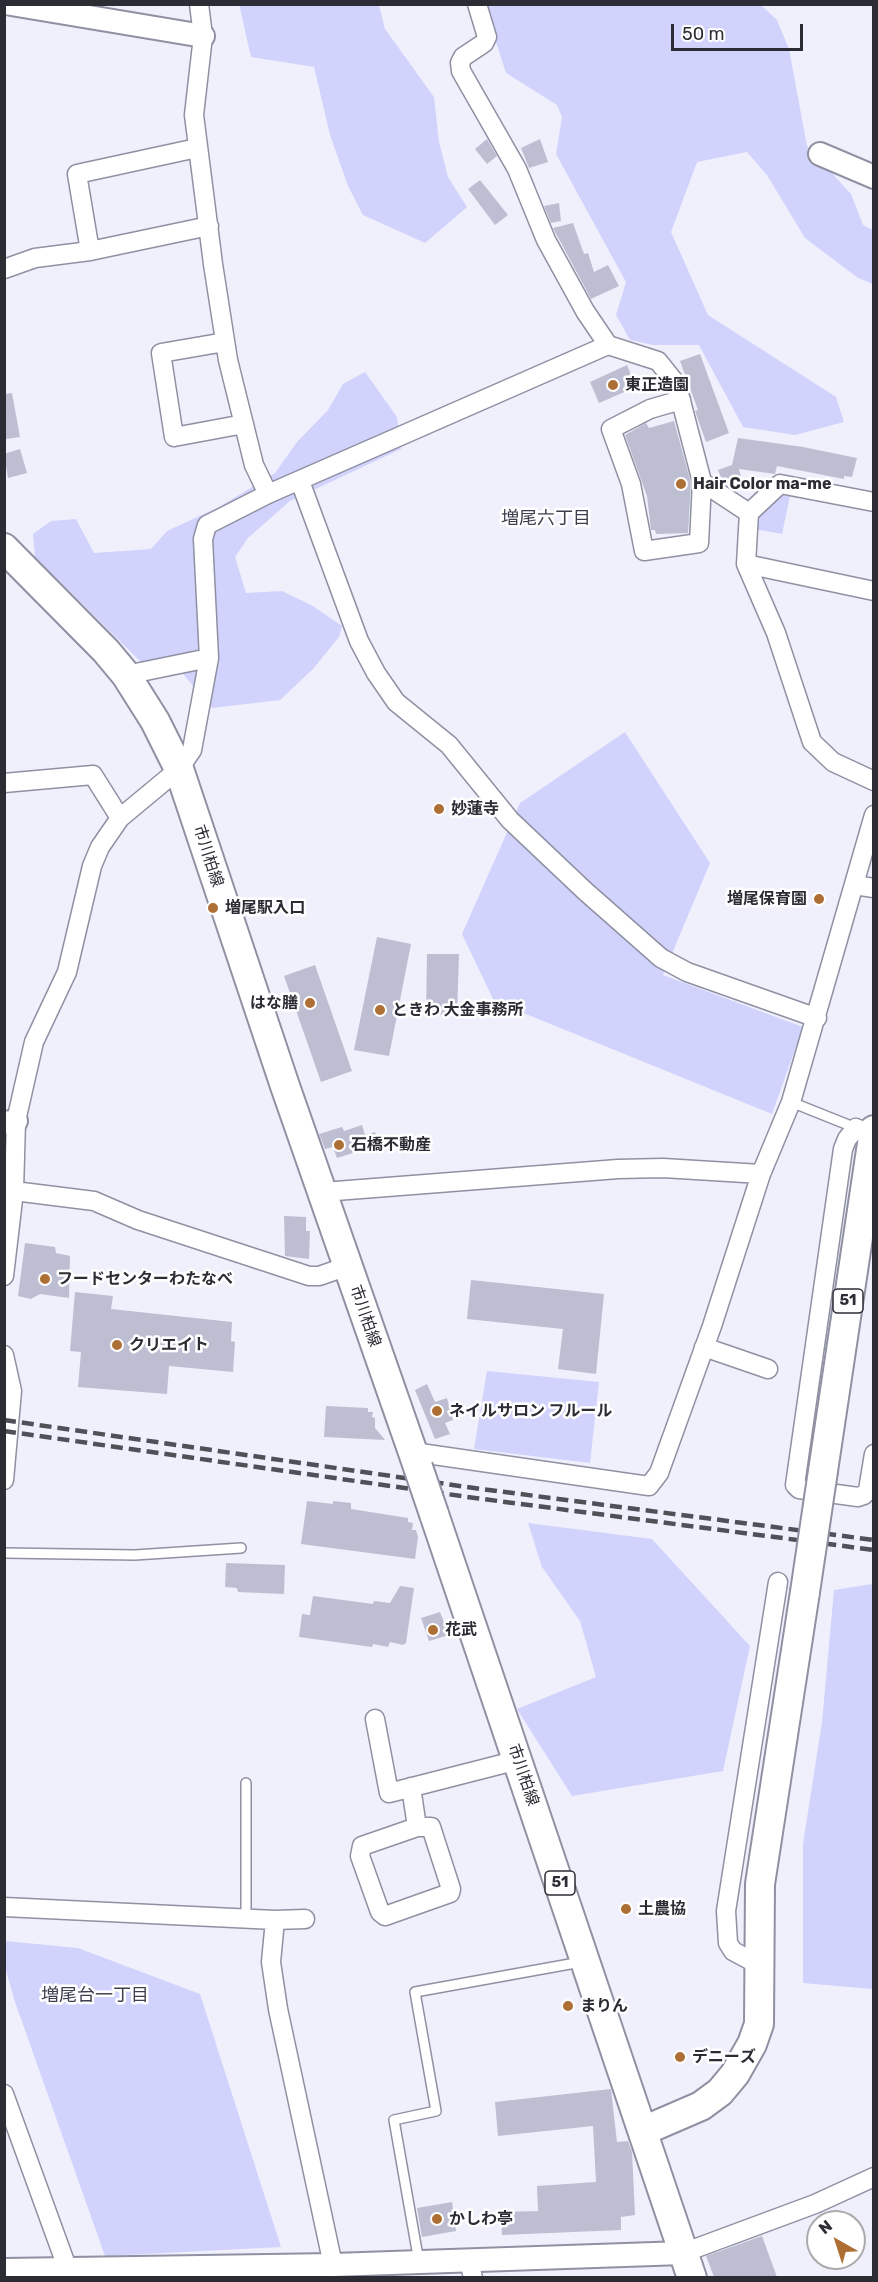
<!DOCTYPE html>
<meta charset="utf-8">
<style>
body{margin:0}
#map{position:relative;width:878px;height:2282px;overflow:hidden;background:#eff0fc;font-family:Rubik,sans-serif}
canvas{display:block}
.frame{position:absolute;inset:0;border:6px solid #2c2c34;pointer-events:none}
.north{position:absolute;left:806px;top:2210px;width:60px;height:60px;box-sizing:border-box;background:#fff;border:2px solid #ababae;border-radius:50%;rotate:321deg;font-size:16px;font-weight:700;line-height:24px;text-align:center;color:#2c2c34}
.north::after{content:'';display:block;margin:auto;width:21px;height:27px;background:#ae6f35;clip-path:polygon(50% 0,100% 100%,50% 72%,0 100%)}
.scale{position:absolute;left:671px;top:24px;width:132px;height:27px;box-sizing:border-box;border:3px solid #2c2c34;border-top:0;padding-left:8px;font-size:18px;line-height:21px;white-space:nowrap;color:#2c2c34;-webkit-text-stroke:4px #fff;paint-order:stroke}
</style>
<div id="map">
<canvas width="878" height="2282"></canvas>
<div class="frame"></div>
<div class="north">N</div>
<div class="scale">50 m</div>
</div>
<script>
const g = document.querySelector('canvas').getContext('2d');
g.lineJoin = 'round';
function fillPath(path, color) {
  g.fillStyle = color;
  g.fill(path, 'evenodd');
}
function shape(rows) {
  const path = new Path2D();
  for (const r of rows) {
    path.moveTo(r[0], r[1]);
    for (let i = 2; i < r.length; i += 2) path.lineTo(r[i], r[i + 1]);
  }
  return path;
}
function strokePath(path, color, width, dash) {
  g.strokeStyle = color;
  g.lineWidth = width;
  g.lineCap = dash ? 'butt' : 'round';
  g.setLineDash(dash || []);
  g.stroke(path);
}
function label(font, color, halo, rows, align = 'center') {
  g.font = font + ' Rubik,"Noto Sans JP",sans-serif';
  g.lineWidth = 5;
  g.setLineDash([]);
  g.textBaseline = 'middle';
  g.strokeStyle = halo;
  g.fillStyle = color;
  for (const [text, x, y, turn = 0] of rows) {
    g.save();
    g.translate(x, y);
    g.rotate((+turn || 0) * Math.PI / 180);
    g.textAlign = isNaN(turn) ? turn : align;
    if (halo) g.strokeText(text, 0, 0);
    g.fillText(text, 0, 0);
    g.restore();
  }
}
fillPath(shape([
 [239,4,379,5,385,29,434,97,439,142,448,177,467,207,425,243,363,215,348,186,330,135,314,67,251,57],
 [484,5,761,5,777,20,789,49,807,146,851,194,863,225,873,230,873,284,858,278,805,238,767,175,747,152,697,162,671,232,708,315,836,397,844,422,795,435,743,427,699,345,653,345,630,340,616,315,626,282,556,154,562,117,557,105,506,73],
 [365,372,397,417,401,449,290,501,248,538,235,557,246,593,282,591,313,606,342,626,339,637,313,669,280,700,212,708,183,674,141,662,35,557,33,534,51,521,76,519,94,553,151,549,167,531,219,507,275,473,297,442,328,410,343,384],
 [774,495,790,496,782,534,754,529,754,519],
 [625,732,710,863,663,975,803,1027,772,1114,494,1001,462,934,520,803],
 [487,1371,599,1382,590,1463,474,1449],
 [528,1523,652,1539,750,1646,723,1771,572,1796,517,1709,596,1677,580,1621,542,1567],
 [872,1584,874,1586,873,1989,803,1983,803,1844,822,1722,834,1590],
 [5,1941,78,1948,200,1994,281,2247,105,2256,15,2002,5,1967]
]), '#d1d3fd');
fillPath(shape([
 [487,139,497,156,487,164,475,149],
 [540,139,548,162,529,168,521,148],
 [480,180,508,215,495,225,468,189],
 [559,203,561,221,551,223,544,206],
 [573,223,584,254,588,253,594,272,608,265,619,286,591,299,553,228],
 [700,354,729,433,706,442,695,411,698,410,680,361],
 [627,365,636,387,599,403,590,382],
 [12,393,20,437,6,439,4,394],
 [674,421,691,483,688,533,656,534,655,530,651,530,647,496,625,435,646,423,649,428],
 [738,438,803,447,857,458,852,477,844,476,844,479,777,466,775,474,739,469,743,485,732,488,729,482,723,483,718,470,732,465],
 [20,449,27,473,8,478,4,454],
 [377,937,411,944,389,1056,354,1050],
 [427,954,459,954,457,1015,426,1014],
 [315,965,352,1071,321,1082,284,976],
 [362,1125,365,1135,375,1132,379,1145,337,1158,333,1147,325,1149,319,1134,342,1127,344,1131],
 [284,1216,306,1217,306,1231,310,1231,309,1259,285,1256],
 [25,1243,55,1247,56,1253,70,1256,69,1298,40,1294,31,1299,18,1296],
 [471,1280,604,1294,596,1374,558,1369,563,1329,467,1319],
 [75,1292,113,1296,111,1309,232,1322,231,1341,235,1342,233,1372,169,1366,167,1394,78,1387,81,1352,70,1351],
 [427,1384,435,1402,447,1398,453,1420,445,1423,450,1434,435,1439,415,1390],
 [326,1406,368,1408,368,1412,373,1412,372,1417,375,1418,375,1428,385,1440,324,1437],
 [307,1501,333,1504,333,1501,351,1503,351,1509,408,1518,408,1522,413,1523,412,1530,416,1530,418,1537,415,1559,301,1544],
 [226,1563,285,1565,284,1594,238,1592,237,1588,225,1587],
 [400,1586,414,1588,406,1643,403,1645,390,1642,388,1647,373,1644,372,1647,299,1637,302,1614,310,1615,313,1596,373,1604,374,1601,390,1603],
 [440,1612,449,1635,429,1641,421,1618],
 [611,2089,617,2142,628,2141,632,2152,635,2215,621,2217,621,2230,502,2235,501,2212,538,2211,537,2186,596,2182,593,2126,498,2136,495,2102],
 [452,2202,456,2231,422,2237,417,2208],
 [762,2236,777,2277,714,2277,706,2256]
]), '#bdbed2');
const service = shape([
 [791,1102,856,1128],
 [4,1553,135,1555,241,1548],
 [246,1919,246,1783],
 [419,2262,394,2120,436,2111,415,1992,581,1962]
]);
const minor = shape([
 [199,4,203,36,194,115,213,264,228,360,254,465,268,494],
 [477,4,487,37,484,43,463,57,460,63,461,71,517,169,546,240,585,311,608,345,658,361,674,381,681,400,682,405,702,482,699,543,644,551,631,484,611,429,650,409,681,400],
 [197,148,77,174,90,251,209,226],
 [4,269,35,258,90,251],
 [225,342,161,353,174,437,244,424],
 [300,481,359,641,376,673,396,702,449,745,510,820,585,891,661,958,687,972,817,1018],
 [702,482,749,513],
 [874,502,780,484,749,513,746,564,776,633,812,742,833,762,874,781],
 [746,564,874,591],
 [126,675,209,658,203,539,207,525,268,494,608,345],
 [4,783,93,775,120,818],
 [854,885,874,888],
 [874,1136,856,1128,847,1139,843,1149,795,1485,799,1489,858,1497,864,1495,868,1490,874,1454],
 [14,1191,94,1201,138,1220,309,1276,319,1276,348,1266],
 [323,1192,618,1169,663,1168,761,1174,791,1102,874,815],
 [4,1276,14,1191,16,1121,34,1042,67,972,92,866,100,847,120,818,179,769,192,750,209,658],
 [704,1347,768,1369],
 [4,1355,12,1391,4,1480],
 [413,1452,649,1486,659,1473,712,1326,761,1174],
 [375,1719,389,1793,518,1760],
 [411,1787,417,1827,431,1827,451,1889,450,1893,385,1916,380,1912,360,1856,362,1846,417,1827],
 [4,1907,275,1920,305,1919],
 [275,1920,271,1962,278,2009,333,2265],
 [759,1965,733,1951,728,1943,726,1911,778,1582],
 [4,2094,68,2270],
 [683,2253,815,2204,874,2177],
 [469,2260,473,2278]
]);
const tertiary = shape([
 [11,4,203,36],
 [820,154,874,177],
 [4,1123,16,1121],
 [4,2270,333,2265,683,2253]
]);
const primary = shape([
 [4,548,106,651,126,675,155,721,179,769,285,1086,418,1467],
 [823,1471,874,1130],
 [434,1514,692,2278],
 [643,2131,701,2106,720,2092,735,2074,752,2044,759,2024,760,1884,805,1592]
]);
strokePath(service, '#8f90a2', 12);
strokePath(minor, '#8f90a2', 21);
strokePath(tertiary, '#8f90a2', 26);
strokePath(primary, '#8f90a2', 32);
strokePath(service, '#fff', 9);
strokePath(minor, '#fff', 18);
strokePath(tertiary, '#fff', 22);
strokePath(primary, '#fff', 28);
strokePath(shape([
 [4,1420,474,1488,874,1540],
 [4,1431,475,1498,874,1550]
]), '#4f5058', 4.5, [12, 6]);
const primaryBridge = shape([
 [418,1467,434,1514],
 [805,1592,823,1471]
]);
strokePath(primaryBridge, '#8f90a2', 32, []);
strokePath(primaryBridge, '#fff', 28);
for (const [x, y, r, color] of [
 [613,385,6,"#ae6f35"],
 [681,484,6,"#ae6f35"],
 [439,809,6,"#ae6f35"],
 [819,899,6,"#ae6f35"],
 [213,908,6,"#ae6f35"],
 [310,1003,6,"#ae6f35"],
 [380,1010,6,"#ae6f35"],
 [339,1145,6,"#ae6f35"],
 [45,1279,6,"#ae6f35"],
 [117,1345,6,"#ae6f35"],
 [437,1411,6,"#ae6f35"],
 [433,1630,6,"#ae6f35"],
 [626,1909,6,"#ae6f35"],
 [568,2006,6,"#ae6f35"],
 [680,2057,6,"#ae6f35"],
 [437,2219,6,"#ae6f35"]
]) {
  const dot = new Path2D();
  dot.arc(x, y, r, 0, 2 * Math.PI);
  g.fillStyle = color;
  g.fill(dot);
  strokePath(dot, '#fff', 2);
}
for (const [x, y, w] of [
 [848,1301,30],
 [560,1883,30]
]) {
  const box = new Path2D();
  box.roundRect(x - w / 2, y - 12, w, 24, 4.5);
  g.fillStyle = '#fff';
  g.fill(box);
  strokePath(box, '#2c2c34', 1.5);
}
label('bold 15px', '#2c2c34', null, [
 ["51",848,1301],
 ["51",560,1883]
]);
label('bold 16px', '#2c2c34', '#fff', [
 ["東正造園",625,385],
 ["Hair Color ma-me",693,484],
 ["妙蓮寺",451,809],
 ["増尾保育園",807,899,"right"],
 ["増尾駅入口",225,908],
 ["はな膳",298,1003,"right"],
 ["ときわ 大金事務所",392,1010],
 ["石橋不動産",351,1145],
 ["フードセンターわたなべ",57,1279],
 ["クリエイト",129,1345],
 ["ネイルサロン フルール",449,1411],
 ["花武",445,1630],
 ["土農協",638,1909],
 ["まりん",580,2006],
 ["デニーズ",692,2057],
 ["かしわ亭",449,2219]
], 'left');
label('16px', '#2c2c34', '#fff', [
 ["市川柏線",208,856,72],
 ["市川柏線",365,1316,71],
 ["市川柏線",523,1775,71]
]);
label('18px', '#3e3f4e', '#fff', [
 ["増尾六丁目",546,519],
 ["増尾台一丁目",95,1996]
]);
</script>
